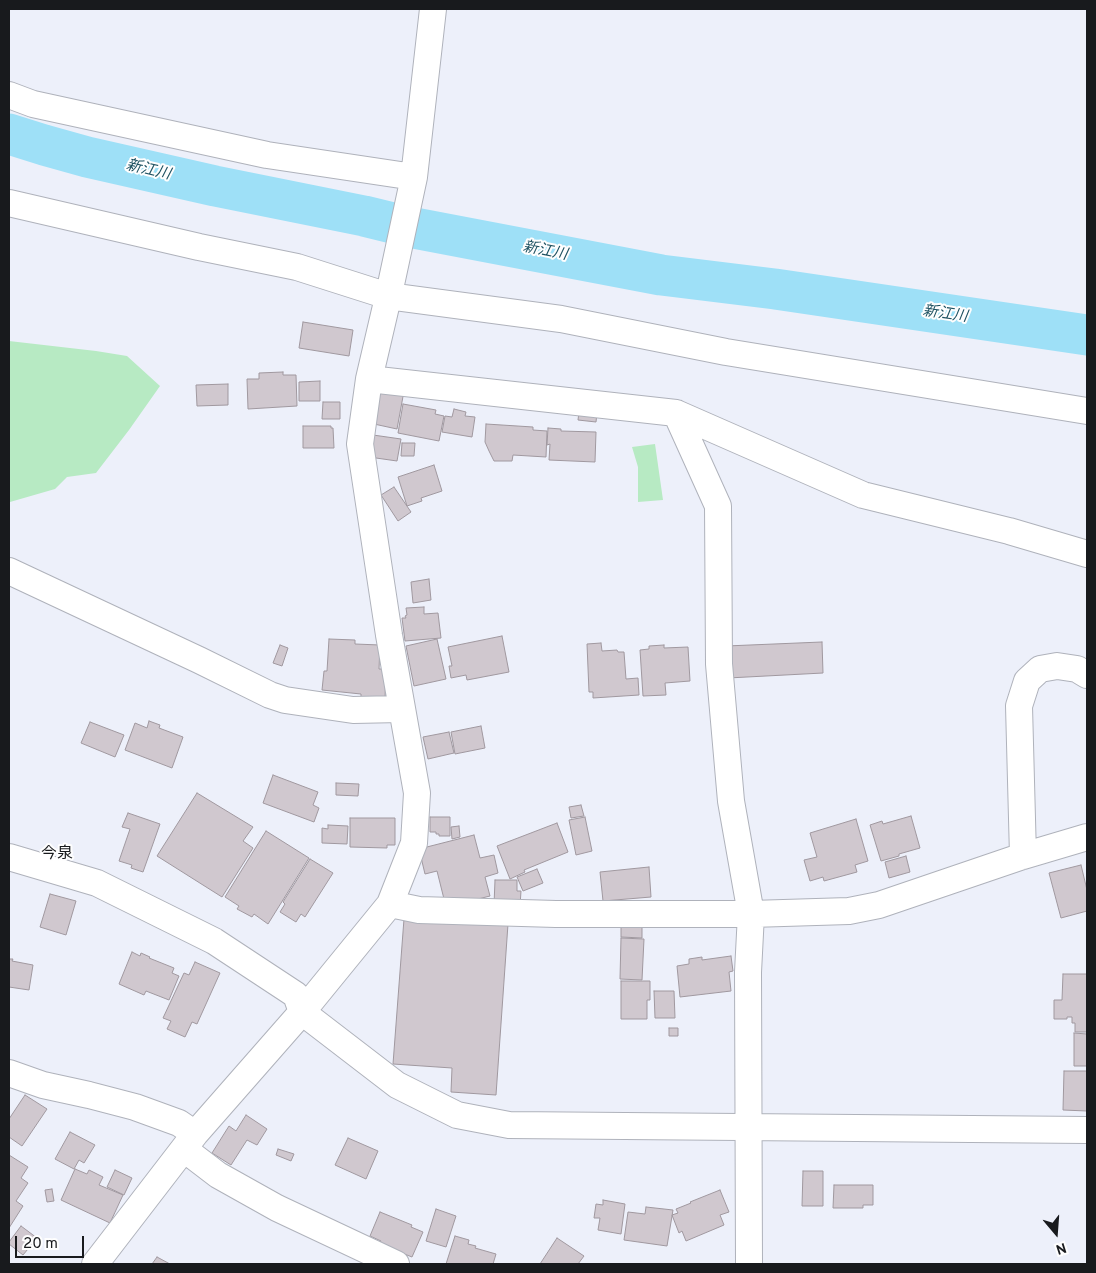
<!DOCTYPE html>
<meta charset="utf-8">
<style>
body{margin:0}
#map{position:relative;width:1096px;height:1273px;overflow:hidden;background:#edf0fa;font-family:Overpass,sans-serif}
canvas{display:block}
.frame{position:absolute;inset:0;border:10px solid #181a1d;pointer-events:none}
.north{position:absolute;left:1031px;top:1208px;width:50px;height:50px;-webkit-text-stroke:4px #fefefe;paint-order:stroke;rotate:162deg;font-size:14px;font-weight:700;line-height:20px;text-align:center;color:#181a1d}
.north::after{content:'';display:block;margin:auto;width:18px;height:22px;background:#181a1d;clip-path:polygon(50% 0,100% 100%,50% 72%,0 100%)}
.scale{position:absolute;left:15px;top:1236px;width:69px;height:22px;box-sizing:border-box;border:2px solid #181a1d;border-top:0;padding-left:6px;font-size:15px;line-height:18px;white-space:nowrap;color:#181a1d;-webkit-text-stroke:4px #fefefe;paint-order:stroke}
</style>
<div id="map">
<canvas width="1096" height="1273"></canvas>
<div class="frame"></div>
<div class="north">N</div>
<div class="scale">20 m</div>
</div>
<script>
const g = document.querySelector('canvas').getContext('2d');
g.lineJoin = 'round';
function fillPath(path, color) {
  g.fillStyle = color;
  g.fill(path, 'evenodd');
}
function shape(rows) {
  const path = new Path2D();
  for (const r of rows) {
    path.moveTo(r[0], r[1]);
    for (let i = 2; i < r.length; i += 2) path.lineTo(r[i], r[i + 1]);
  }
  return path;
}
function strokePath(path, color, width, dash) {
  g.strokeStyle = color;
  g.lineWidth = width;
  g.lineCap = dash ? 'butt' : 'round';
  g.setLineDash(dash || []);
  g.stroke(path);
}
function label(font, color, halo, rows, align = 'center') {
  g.font = font + ' Overpass,"Noto Sans JP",sans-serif';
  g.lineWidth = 4;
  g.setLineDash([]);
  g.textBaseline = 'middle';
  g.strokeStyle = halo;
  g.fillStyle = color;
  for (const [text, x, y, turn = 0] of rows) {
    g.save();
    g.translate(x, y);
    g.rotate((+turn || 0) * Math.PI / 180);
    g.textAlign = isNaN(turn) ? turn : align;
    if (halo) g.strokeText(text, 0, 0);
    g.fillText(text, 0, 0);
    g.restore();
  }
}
fillPath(shape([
 [9,341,96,351,127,356,160,386,129,430,96,473,67,477,55,489,10,502,9,502],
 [655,444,663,500,638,502,638,467,632,447]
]), '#b7eac3');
strokePath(shape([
 [9,134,44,145,87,157,215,186,364,216,409,227,661,275,775,289,1087,335]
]), '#9ee0f7', 41);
const building = shape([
 [303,322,353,330,349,356,299,348,303,322],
 [283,372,283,375,296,375,297,406,248,409,247,379,259,379,259,373,283,372],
 [320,381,320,401,299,401,299,382,320,381],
 [228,384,228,405,197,406,196,385,228,384],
 [379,387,404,391,397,429,374,424,379,387],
 [323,402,340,402,340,419,322,419,323,402],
 [403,404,436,410,435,414,444,416,439,441,398,433,403,404],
 [454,409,466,412,465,416,475,417,472,437,442,432,445,416,452,417,454,409],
 [579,412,597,413,596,422,578,420,579,412],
 [486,424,533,427,533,430,547,431,546,457,513,455,512,461,494,461,489,451,485,442,486,424],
 [303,426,331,426,331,428,333,428,334,448,303,448,303,426],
 [548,428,561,429,561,431,596,432,595,462,549,460,550,444,547,445,548,428],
 [373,435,401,439,397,461,369,457,373,435],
 [402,443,415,443,414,456,401,456,402,443],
 [434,465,442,491,421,498,422,501,407,506,398,477,434,465],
 [394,487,411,512,398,521,381,495,394,487],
 [429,579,431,600,413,603,411,582,429,579],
 [424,607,424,614,438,613,441,638,405,641,402,618,406,618,405,616,407,615,406,608,424,607],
 [502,636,509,672,467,680,466,675,451,678,449,666,452,666,448,647,502,636],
 [329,639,355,640,355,644,380,645,379,669,386,669,385,699,361,698,361,694,322,690,324,671,327,671,329,639],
 [437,639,446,679,414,686,406,646,437,639],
 [822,642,823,673,728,678,726,646,822,642],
 [601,643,602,651,617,650,618,652,624,652,626,679,638,678,639,695,593,698,593,692,589,692,587,644,601,643],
 [280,645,288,648,282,666,273,663,280,645],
 [664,645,664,648,688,647,690,681,665,683,666,695,643,696,640,650,649,649,649,646,664,645],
 [149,721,160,725,159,728,183,737,172,768,125,750,135,723,147,728,149,721],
 [90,722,124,735,115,757,81,743,90,722],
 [481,726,485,748,455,754,451,732,481,726],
 [449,732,454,753,428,759,423,737,449,732],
 [273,775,318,792,313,805,319,808,314,822,263,803,273,775],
 [336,783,359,784,358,796,336,795,336,783],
 [197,793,253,827,243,841,253,848,222,897,157,856,197,793],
 [581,805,584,816,571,818,569,807,581,805],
 [128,813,160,824,143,872,131,868,132,865,119,861,130,829,122,827,128,813],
 [911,816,920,848,899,854,899,856,881,861,870,825,882,821,883,824,911,816],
 [430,817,450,817,450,836,439,836,439,834,436,834,436,832,430,832,430,817],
 [585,817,592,851,576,855,569,820,585,817],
 [350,818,395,818,395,845,387,845,387,848,350,847,350,818],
 [856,819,868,861,855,865,857,872,824,881,823,877,810,881,804,860,817,857,810,833,856,819],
 [557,823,568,852,524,870,525,872,510,879,497,846,557,823],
 [328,825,348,826,347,844,322,843,322,828,328,829,328,825],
 [459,826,460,837,452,839,451,827,459,826],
 [266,831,309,858,268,924,254,914,252,917,237,909,239,906,225,897,266,831],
 [474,835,480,858,494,855,498,873,485,877,490,896,446,907,437,871,425,874,419,849,474,835],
 [906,856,910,872,889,878,885,862,906,856],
 [310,859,333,873,305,917,301,914,296,922,280,912,285,904,283,902,310,859],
 [1081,865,1087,890,1087,911,1061,918,1049,873,1081,865],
 [649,867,651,897,603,901,600,872,649,867],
 [537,869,543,883,523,891,517,877,537,869],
 [495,880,517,880,517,891,521,891,520,906,494,905,495,880],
 [50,894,76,901,66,935,40,927,50,894],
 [404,919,508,924,496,1095,451,1092,452,1068,393,1064,404,919],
 [621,922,642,923,642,938,621,937,621,922],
 [621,938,644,939,642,980,620,979,621,938],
 [132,952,140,956,141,953,150,957,149,958,174,968,172,973,179,976,169,1000,146,991,144,995,119,984,132,952],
 [731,956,733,971,729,972,731,991,680,997,677,966,689,964,689,959,702,957,702,960,731,956],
 [9,959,13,959,12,961,33,965,29,990,9,987,9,959],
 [195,962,220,973,197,1024,192,1022,185,1037,167,1029,171,1021,163,1018,184,973,189,975,195,962],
 [1063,974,1087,974,1087,1032,1075,1032,1075,1023,1072,1023,1072,1017,1067,1017,1067,1019,1054,1019,1054,1000,1062,1000,1063,974],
 [621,981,650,981,650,1000,647,1000,647,1019,621,1019,621,981],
 [654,991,674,991,675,1018,655,1018,654,991],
 [669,1028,678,1028,678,1036,669,1036,669,1028],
 [1074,1033,1087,1034,1087,1066,1074,1066,1074,1033],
 [1064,1071,1087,1071,1087,1111,1063,1110,1064,1071],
 [25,1095,47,1109,22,1146,9,1137,9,1119,25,1095],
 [246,1115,267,1129,257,1145,247,1140,231,1165,212,1153,229,1126,236,1131,246,1115],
 [70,1132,95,1145,84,1163,79,1160,74,1169,55,1159,70,1132],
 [348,1138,378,1151,366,1179,335,1165,348,1138],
 [278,1149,294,1154,291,1161,276,1155,278,1149],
 [9,1155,28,1167,21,1178,28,1183,16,1201,23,1206,9,1228,9,1155],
 [75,1169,87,1174,89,1170,103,1177,99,1185,123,1195,110,1223,61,1200,75,1169],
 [115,1170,132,1178,124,1195,107,1187,115,1170],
 [803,1171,823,1171,823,1206,802,1206,803,1171],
 [834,1185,873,1185,873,1205,863,1205,863,1208,833,1208,834,1185],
 [52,1189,54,1201,47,1202,45,1190,52,1189],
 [720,1190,729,1212,720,1215,724,1225,686,1241,682,1231,679,1233,672,1215,678,1213,676,1209,691,1203,690,1202,720,1190],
 [603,1200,625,1204,621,1234,598,1230,600,1218,594,1218,596,1204,603,1205,603,1200],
 [646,1207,673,1210,667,1246,624,1240,628,1212,645,1214,646,1207],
 [436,1209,456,1216,446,1247,426,1241,436,1209],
 [380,1212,412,1225,411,1227,423,1232,412,1257,379,1244,381,1241,370,1236,380,1212],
 [21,1226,37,1238,23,1255,9,1244,9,1242,21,1226],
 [455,1236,469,1240,468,1244,476,1246,475,1248,496,1254,493,1264,446,1264,455,1236],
 [557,1238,584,1256,578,1264,540,1264,557,1238],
 [157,1257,170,1264,152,1264,157,1257]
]);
fillPath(building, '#d0c8cf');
strokePath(building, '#a0989f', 1);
const minor = shape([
 [9,95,33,104,267,155,414,177],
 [9,203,199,247,297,267,388,296,561,319,726,352,1087,411],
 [369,379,676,413,718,506,719,664,731,801,751,914,748,972,749,1264],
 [676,413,863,495,1009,531,1087,554],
 [9,571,199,660,270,695,285,700,353,710,401,709],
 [1023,856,1019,706,1027,681,1040,669,1057,666,1077,669,1087,675],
 [9,857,97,883,214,941,296,995,302,1012,397,1085,457,1115,509,1125,1087,1130],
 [390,904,419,910,556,914,751,914,849,911,879,905,1023,856,1087,837],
 [9,1073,43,1085,89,1095,135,1107,179,1123,195,1134],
 [184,1149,218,1175,277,1208,396,1264],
 [95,1264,195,1134,302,1012,390,904,414,843,417,793,389,635,360,444,369,379,390,289,414,177,433,9]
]);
strokePath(minor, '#afb2bb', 28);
strokePath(minor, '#fff', 26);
label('italic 15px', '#1d5161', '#fefefe', [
 ["新江川",148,171,13],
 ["新江川",545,252,11],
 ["新江川",945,315,8]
]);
label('16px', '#181a1d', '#fefefe', [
 ["今泉",57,855]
]);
</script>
